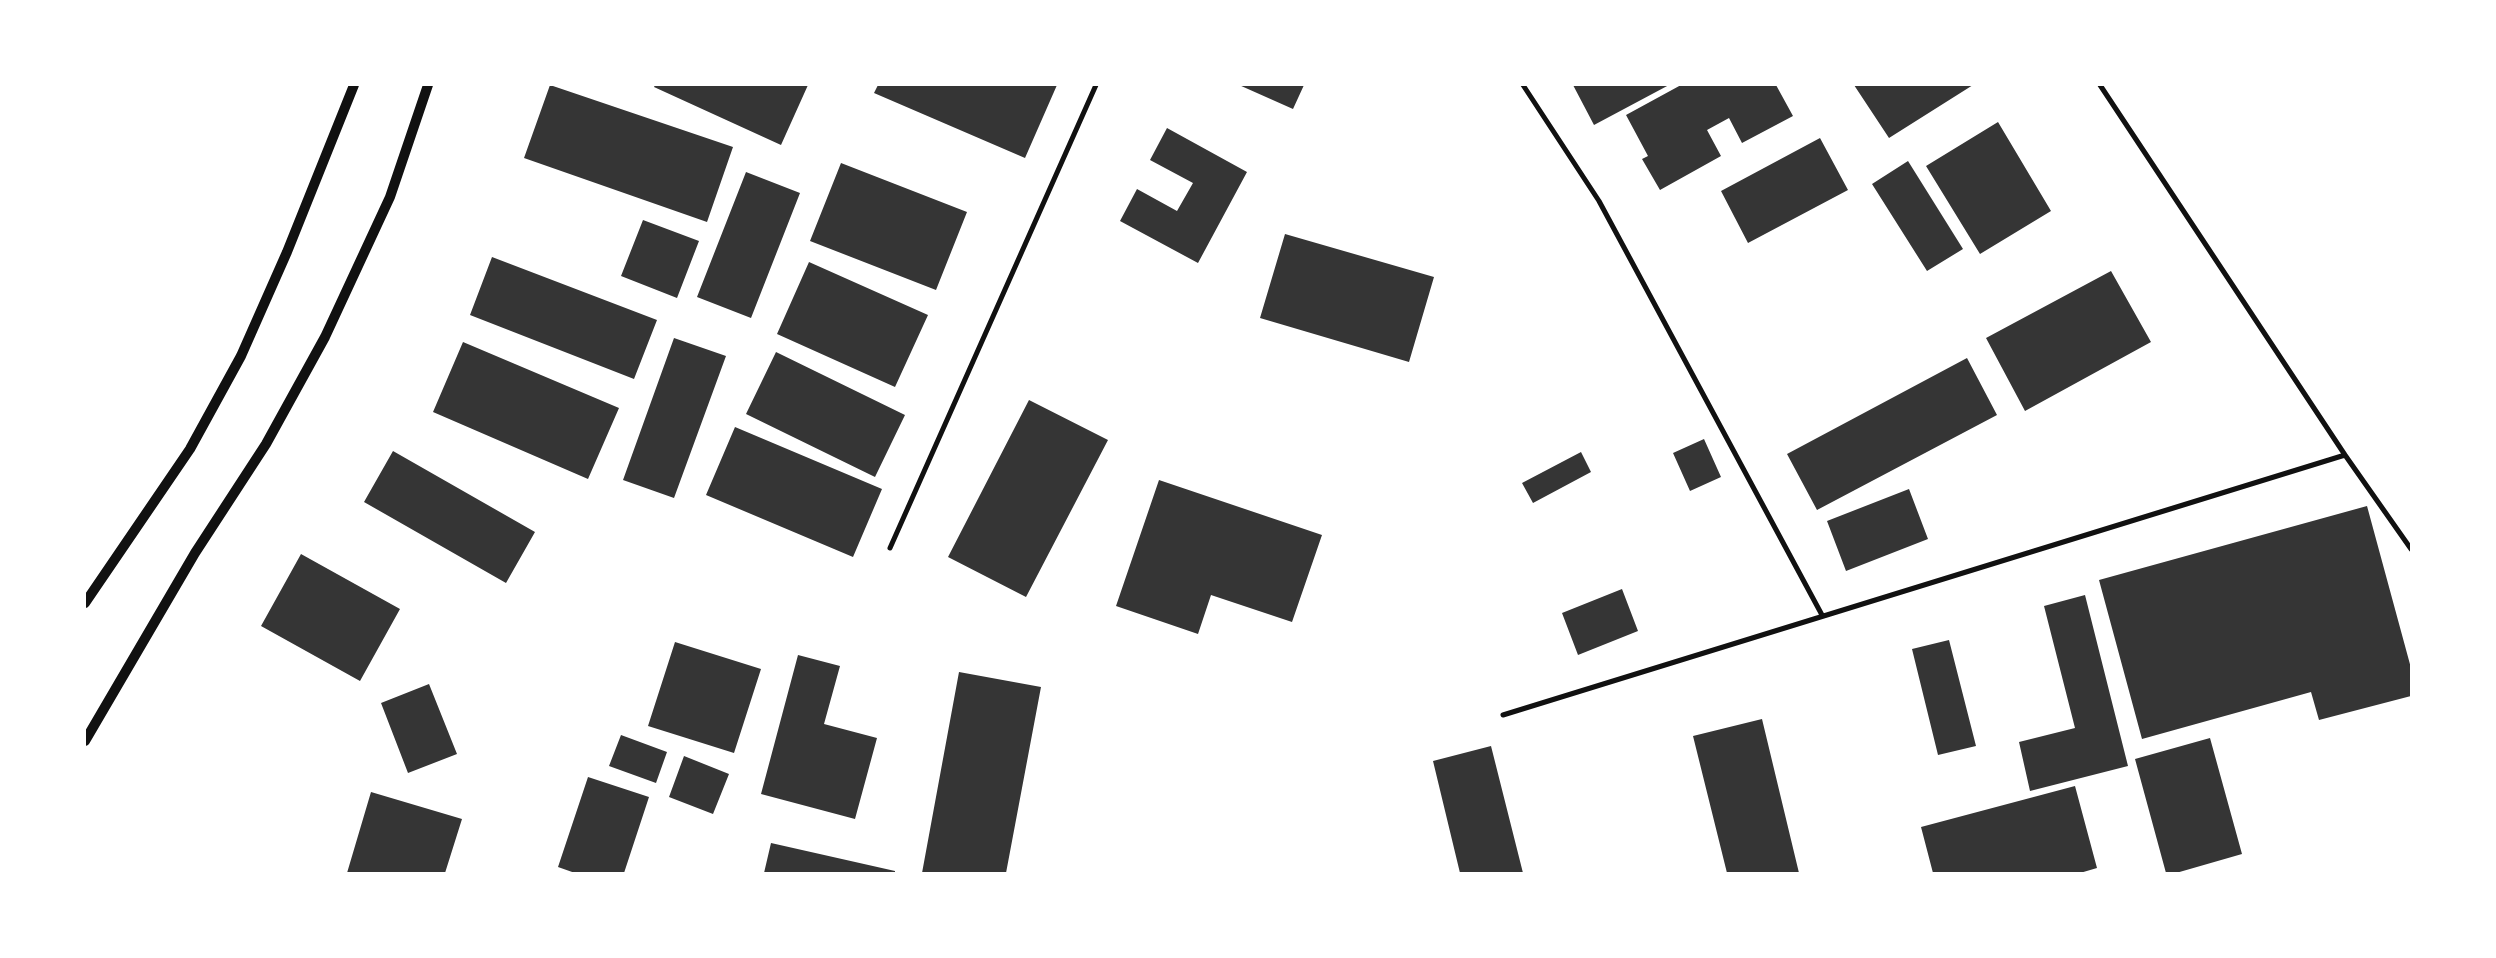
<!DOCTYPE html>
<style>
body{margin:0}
#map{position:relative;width:2496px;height:958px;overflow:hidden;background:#fff;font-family:"Crimson Pro",serif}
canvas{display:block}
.frame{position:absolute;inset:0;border:86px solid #fff;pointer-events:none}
</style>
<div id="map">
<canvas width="2496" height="958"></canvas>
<div class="frame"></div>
</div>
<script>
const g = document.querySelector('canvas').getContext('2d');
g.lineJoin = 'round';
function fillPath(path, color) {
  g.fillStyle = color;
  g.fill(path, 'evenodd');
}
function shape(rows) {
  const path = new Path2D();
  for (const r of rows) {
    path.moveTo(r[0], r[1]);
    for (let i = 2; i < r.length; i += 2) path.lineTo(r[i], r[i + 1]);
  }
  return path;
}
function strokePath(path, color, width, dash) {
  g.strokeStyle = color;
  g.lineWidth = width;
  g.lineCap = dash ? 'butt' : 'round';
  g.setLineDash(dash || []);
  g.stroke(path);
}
fillPath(shape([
 [550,85,733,147,707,222,524,158],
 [655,85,808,85,781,145,654,87],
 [878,85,1057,85,1025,158,874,93],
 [1239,85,1304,85,1293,109],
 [1573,85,1669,85,1594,125],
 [1681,85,1776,85,1793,116,1742,143,1729,118,1707,130,1721,156,1660,190,1642,159,1648,156,1626,115],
 [1854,85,1973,85,1889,138],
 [1998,122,2051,211,1980,254,1926,166],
 [1167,128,1247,172,1198,263,1120,221,1137,189,1177,211,1193,183,1150,160],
 [1820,138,1848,190,1748,243,1721,191],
 [1908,161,1963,249,1927,271,1872,184],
 [841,163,967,212,936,290,810,241],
 [746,172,800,193,751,318,697,297],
 [643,220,699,241,677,298,621,276],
 [1285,234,1434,277,1409,362,1260,318],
 [492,257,657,320,634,379,470,315],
 [809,262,928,315,895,387,777,334],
 [2111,271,2151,342,2025,411,1986,338],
 [674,338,726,356,674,498,623,480],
 [463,342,619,408,588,479,433,412],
 [776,352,905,415,875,477,746,414],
 [1967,358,1997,415,1817,510,1787,454],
 [1029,400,1108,440,1026,597,948,557],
 [735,427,882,489,853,557,706,495],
 [1704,439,1721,477,1690,491,1673,453],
 [393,451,535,532,506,583,364,502],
 [1581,452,1591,472,1533,503,1522,483],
 [1159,480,1322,535,1292,622,1211,595,1198,634,1116,606],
 [1909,489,1928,539,1846,571,1827,521],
 [2367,506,2411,668,2411,696,2319,720,2311,692,2142,739,2099,580],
 [301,554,400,609,360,681,261,626],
 [1622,589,1638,631,1578,655,1562,613],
 [2085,595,2128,766,2030,791,2019,742,2075,728,2044,606],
 [1949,640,1976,746,1938,755,1912,649],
 [675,642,761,669,734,753,648,726],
 [798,655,840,666,824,724,877,738,855,819,761,794],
 [959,672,1041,687,1006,873,922,873],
 [429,684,457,754,408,773,381,703],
 [1762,719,1799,873,1727,873,1693,736],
 [621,735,667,752,656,783,609,766],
 [2210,738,2242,854,2176,873,2166,873,2135,759],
 [1491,746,1523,873,1460,873,1433,761],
 [684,756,729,774,713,814,669,797],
 [588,777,649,797,624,873,575,873,558,867],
 [2075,786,2097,868,2080,873,1933,873,1921,827],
 [371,792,462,819,445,873,347,873],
 [771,843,895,871,895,873,764,873]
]), '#353535');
strokePath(shape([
 [1523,85,1599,201,1822,615],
 [2100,85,2345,455,2411,549],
 [890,548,1096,85],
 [1503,715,2345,455]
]), '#111', 5);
strokePath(shape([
 [85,603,190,449,241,356,287,252,354,85],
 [85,741,195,553,266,444,325,337,390,197,428,85]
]), '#111', 10);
</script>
